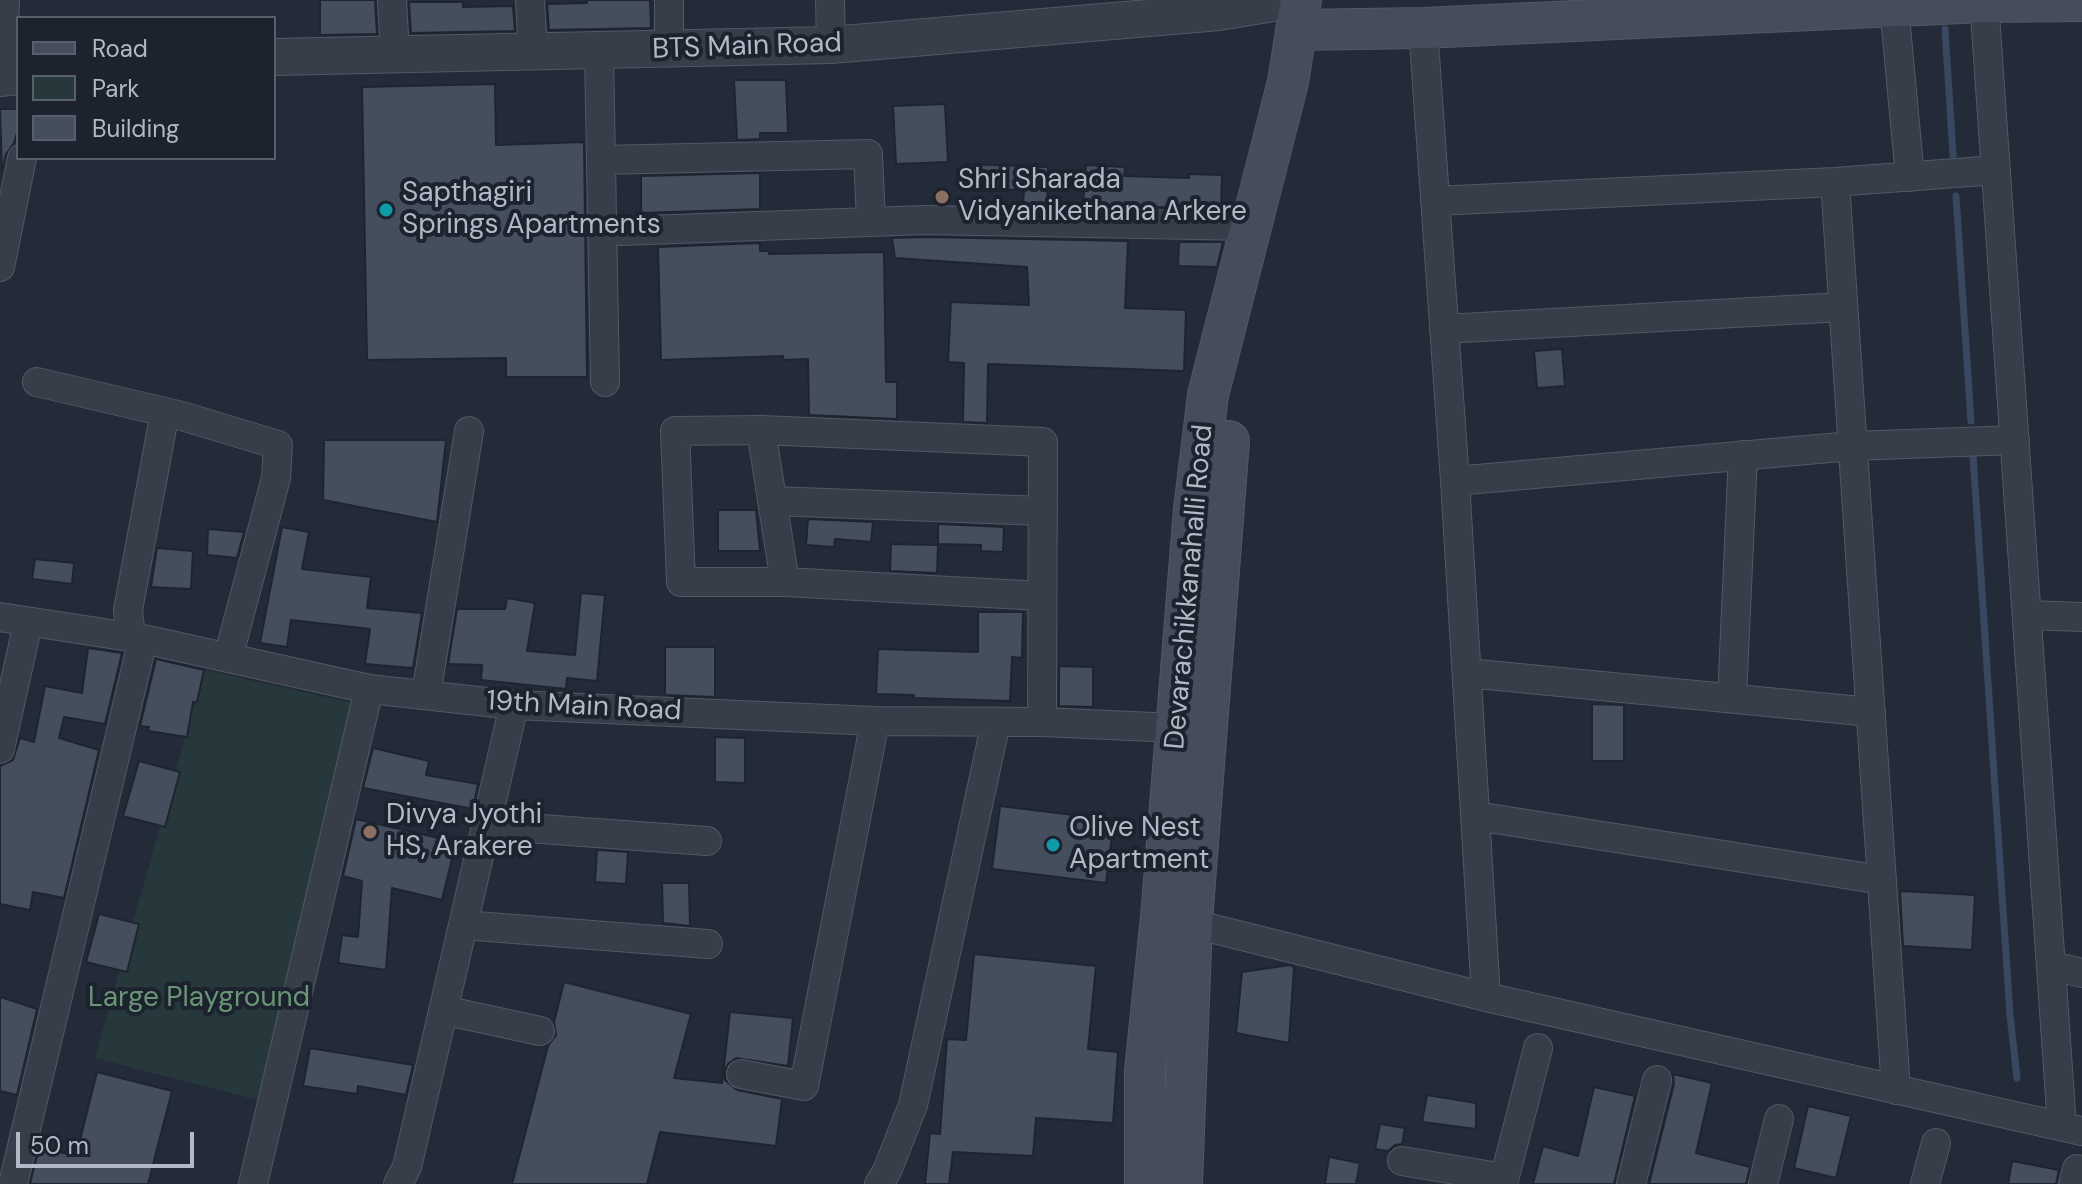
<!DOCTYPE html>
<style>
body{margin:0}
#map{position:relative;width:2082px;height:1184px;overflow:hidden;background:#232b39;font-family:"DM Sans",sans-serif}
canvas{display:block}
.legend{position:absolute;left:16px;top:16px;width:260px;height:144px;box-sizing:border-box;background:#1c222e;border:2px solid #585e6a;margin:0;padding:10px 14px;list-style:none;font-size:24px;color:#b2b8c5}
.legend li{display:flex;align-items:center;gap:16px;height:40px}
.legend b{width:40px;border:2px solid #585e6a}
.scale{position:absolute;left:16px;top:1132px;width:178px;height:36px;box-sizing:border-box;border:4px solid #b2b8c5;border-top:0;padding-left:10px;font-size:24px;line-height:28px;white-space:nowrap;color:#b2b8c5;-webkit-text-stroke:6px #1c222e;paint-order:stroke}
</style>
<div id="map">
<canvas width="2082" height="1184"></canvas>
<ul class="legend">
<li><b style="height:10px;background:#454c5c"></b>Road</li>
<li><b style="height:22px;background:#26383b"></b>Park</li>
<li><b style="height:22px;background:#444e5d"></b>Building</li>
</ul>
<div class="scale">50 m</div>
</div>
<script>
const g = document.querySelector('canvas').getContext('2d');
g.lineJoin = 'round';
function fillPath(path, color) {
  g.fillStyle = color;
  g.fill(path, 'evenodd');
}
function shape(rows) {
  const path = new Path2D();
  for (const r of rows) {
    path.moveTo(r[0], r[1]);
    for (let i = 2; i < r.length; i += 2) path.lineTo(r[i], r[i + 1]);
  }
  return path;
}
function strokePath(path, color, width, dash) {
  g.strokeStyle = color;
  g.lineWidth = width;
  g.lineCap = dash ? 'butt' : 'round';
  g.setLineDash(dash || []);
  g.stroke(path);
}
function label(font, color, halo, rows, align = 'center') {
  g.font = font + ' "DM Sans",sans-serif';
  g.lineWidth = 8;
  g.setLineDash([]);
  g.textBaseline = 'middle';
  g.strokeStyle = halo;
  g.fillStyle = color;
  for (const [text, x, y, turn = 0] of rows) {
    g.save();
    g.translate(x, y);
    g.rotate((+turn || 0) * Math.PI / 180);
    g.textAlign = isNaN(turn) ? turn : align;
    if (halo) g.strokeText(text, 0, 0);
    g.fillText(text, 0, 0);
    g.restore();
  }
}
fillPath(shape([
 [204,670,353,703,261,1101,95,1058]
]), '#26383b');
strokePath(shape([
 [1945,29,1953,155],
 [1956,196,1971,421],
 [1973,455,2010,1015,2017,1078]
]), '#394861', 7);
const building = shape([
 [320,0,375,0,377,34,320,35,320,0],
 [587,0,650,0,651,28,549,30,547,4,587,3,587,0],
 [409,2,463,2,463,7,513,6,515,31,411,33,409,2],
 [734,80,786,80,788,133,760,133,760,139,737,140,734,80],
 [495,84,496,145,584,142,587,377,506,377,506,358,367,360,362,87,495,84],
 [945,104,948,162,896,164,893,106,945,104],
 [0,109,18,109,18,129,14,143,6,154,2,173,0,109],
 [966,164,1048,167,1047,205,1023,205,1024,190,966,189,966,164],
 [1086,165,1125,167,1124,176,1189,178,1189,174,1222,175,1221,208,1083,206,1086,165],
 [760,173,760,209,641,213,641,176,760,173],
 [923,237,1128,241,1125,308,1186,310,1184,371,988,364,987,423,963,422,964,363,948,362,951,302,1029,305,1027,267,895,258,892,238,923,237],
 [1179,242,1223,242,1217,267,1178,266,1179,242],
 [760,243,760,251,769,251,769,254,884,252,886,382,897,382,897,419,809,415,808,359,783,360,783,356,661,360,658,247,760,243],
 [1562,349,1565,386,1537,388,1534,351,1562,349],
 [324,440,446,440,437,522,323,500,324,440],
 [718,510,756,510,760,551,718,551,718,510],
 [808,519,873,522,871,542,835,539,834,547,806,545,808,519],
 [938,524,1004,527,1003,552,981,551,981,545,938,544,938,524],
 [282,527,309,532,302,569,371,577,367,608,422,613,413,668,365,664,370,629,291,620,287,647,260,643,282,527],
 [208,529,244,532,237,558,207,555,208,529],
 [891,544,938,545,937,573,890,571,891,544],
 [157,548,193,551,191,589,151,587,157,548],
 [35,559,74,563,72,584,32,579,35,559],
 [581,593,605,595,597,681,567,678,566,689,481,680,482,665,448,664,457,609,505,609,507,598,535,603,527,651,575,655,581,593],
 [978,612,1023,612,1022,658,1012,657,1010,701,914,698,914,695,876,694,878,649,978,652,978,612],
 [665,647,715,647,715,697,665,695,665,647],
 [88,648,122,653,105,724,64,717,59,738,99,750,64,898,33,892,30,910,0,904,0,766,13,760,20,738,34,742,45,686,82,693,88,648],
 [156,659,204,670,197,702,193,702,187,737,148,731,149,727,140,726,156,659],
 [1059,666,1093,667,1093,707,1059,706,1059,666],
 [1592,704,1624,705,1624,761,1592,761,1592,704],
 [715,737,745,738,745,783,715,782,715,737],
 [373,748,429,761,426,775,478,784,473,809,363,788,373,748],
 [139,761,180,772,165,827,123,816,139,761],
 [1000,806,1114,820,1106,883,992,869,1000,806],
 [356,819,456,842,442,900,392,888,386,970,338,963,342,935,358,937,362,881,343,876,356,819],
 [597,850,628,852,626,884,595,882,597,850],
 [662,883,689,883,690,926,663,923,662,883],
 [1900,891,1975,895,1972,950,1903,946,1900,891],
 [99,914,139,924,127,972,86,962,99,914],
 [974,954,1096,966,1088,1049,1118,1052,1113,1123,1036,1118,1033,1156,953,1152,949,1184,925,1184,930,1133,940,1134,947,1039,966,1040,974,954],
 [1290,965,1294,967,1289,1043,1236,1033,1242,972,1290,965],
 [564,982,691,1014,674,1078,722,1083,730,1012,793,1018,788,1066,736,1058,728,1064,724,1072,725,1080,737,1090,782,1099,776,1146,660,1132,647,1184,512,1184,548,1046,556,1035,554,1022,564,982],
 [0,997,37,1009,17,1095,0,1091,0,997],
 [310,1048,413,1065,406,1095,358,1086,357,1094,303,1086,310,1048],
 [97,1072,172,1091,148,1184,30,1184,39,1147,76,1156,97,1072],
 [1673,1074,1712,1083,1696,1153,1750,1167,1746,1184,1649,1184,1674,1084,1673,1074],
 [1594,1087,1635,1096,1614,1184,1533,1184,1543,1146,1578,1156,1594,1087],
 [1427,1095,1476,1103,1476,1129,1422,1122,1427,1095],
 [1808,1106,1851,1116,1836,1178,1794,1168,1808,1106],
 [1380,1124,1405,1128,1402,1144,1395,1145,1388,1151,1375,1149,1380,1124],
 [1329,1157,1360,1163,1356,1184,1325,1184,1329,1157],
 [2012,1161,2059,1170,2056,1184,2008,1184,2012,1161]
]);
fillPath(building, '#444e5d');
strokePath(building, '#1e2430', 2);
const minor = shape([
 [392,0,395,55],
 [530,0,533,53],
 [830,0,831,45],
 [1984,0,2062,1126],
 [1894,6,1910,177],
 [1423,28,1455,481,1486,997],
 [669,50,669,0],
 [599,52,605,382],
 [2,78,5,0],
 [601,160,868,154,871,222],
 [1835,182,1896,1090],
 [1435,201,1835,182,1996,170],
 [621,231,925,220,1250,226],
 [0,267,22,158],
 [1444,329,1843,307],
 [37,382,182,416,278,445,276,478,228,658],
 [761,430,785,582],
 [1455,481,1852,446,2015,440],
 [772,501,1043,511],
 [2027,615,2082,617],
 [0,617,143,639,369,689,514,705,875,721,1042,722,1176,728],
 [131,637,128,610,165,412],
 [1467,673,1871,712],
 [426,695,469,431],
 [1732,698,1743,455],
 [1042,722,1043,442,761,430,675,431,681,582,785,582,1042,596],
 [0,749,28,623],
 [1476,816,1882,880],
 [486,825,707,841],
 [1174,919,1486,997,2082,1131],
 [463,925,708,944],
 [2052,966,2082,973],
 [443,1010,540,1031],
 [741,1074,804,1086,875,721],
 [1402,1161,1504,1178],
 [13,1184,143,639],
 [253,1184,369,689],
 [398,1184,407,1167,514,705],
 [879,1184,887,1171,913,1105,996,722],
 [1503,1184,1538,1048],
 [1631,1184,1657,1080],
 [1763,1184,1779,1119],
 [1925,1184,1936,1143],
 [2073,1184,2077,1169]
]);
const tertiary = shape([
 [274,57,831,45,1219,12,1291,0],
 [0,78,18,76]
]);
const secondary = shape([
 [1296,30,1423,28,1984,2,2082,1],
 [1145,1184,1145,1071,1161,917,1194,509,1208,395,1288,82,1301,0],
 [1182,1184,1192,921,1229,441]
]);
strokePath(minor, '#525864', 30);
strokePath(tertiary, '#525864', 38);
strokePath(secondary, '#525864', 42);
strokePath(minor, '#373d49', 28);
strokePath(tertiary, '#373d49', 36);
strokePath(secondary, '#454c5c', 40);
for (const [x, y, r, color] of [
 [942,197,8,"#8d6e63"],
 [386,210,8,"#0f9aa8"],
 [370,832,8,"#8d6e63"],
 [1053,845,8,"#0f9aa8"]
]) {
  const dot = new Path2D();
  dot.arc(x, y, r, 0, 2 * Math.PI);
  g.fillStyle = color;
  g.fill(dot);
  strokePath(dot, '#1c222e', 3);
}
label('28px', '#b2b8c5', '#1c222e', [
 ["BTS Main Road",747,47,-2],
 ["Devarachikkanahalli Road",1190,587,-85],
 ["19th Main Road",584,707,3]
]);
label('28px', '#b2b8c5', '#1c222e', [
 ["Shri Sharada",958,181],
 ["Vidyanikethana Arkere",958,213],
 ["Sapthagiri",402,194],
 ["Springs Apartments",402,226],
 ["Divya Jyothi",386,816],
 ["HS, Arakere",386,848],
 ["Olive Nest",1069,829],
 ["Apartment",1069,861]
], 'left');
label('28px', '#6a9576', '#1c222e', [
 ["Large Playground",199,999]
]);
</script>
